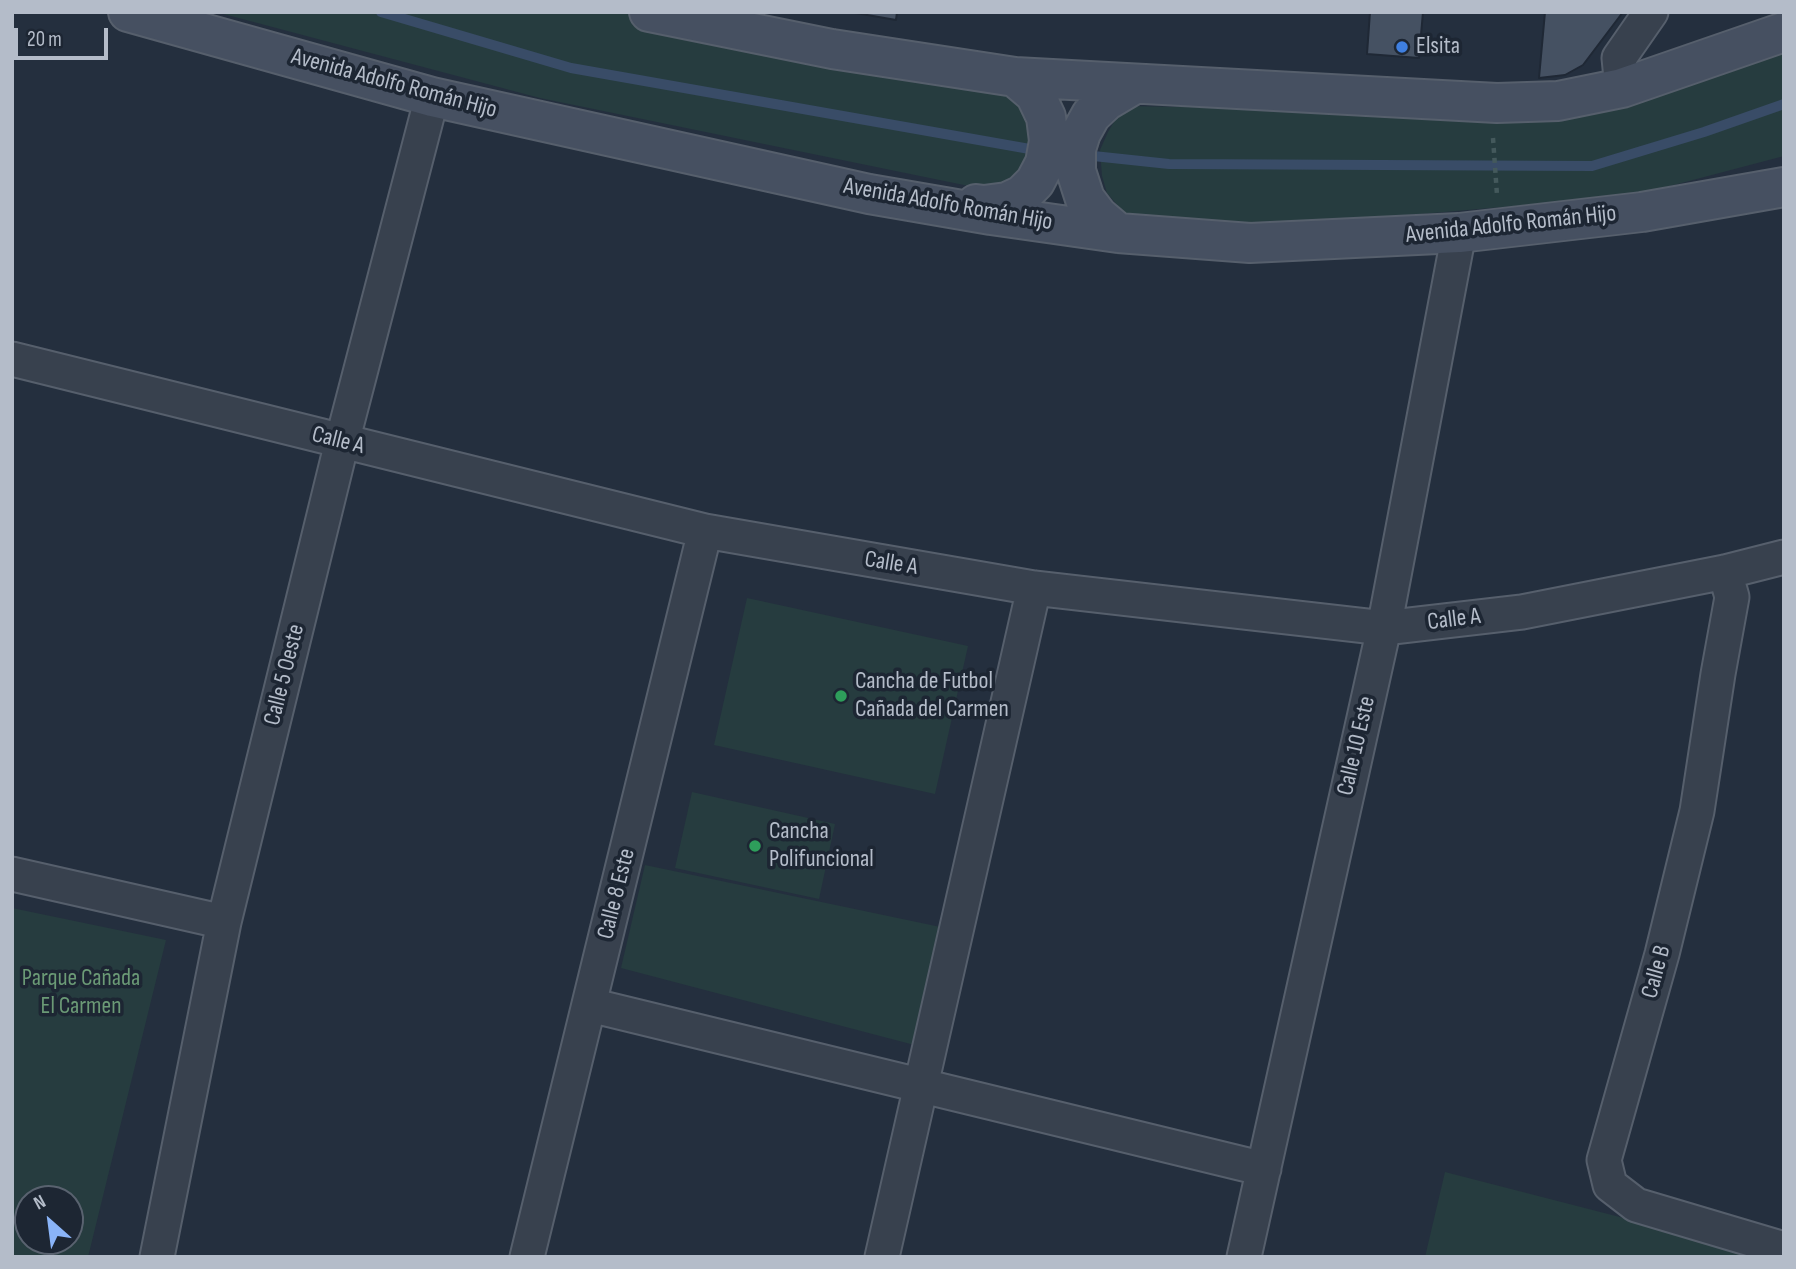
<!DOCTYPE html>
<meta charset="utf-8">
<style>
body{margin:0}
#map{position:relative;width:1796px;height:1269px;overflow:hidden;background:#242f3e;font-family:"Sofia Sans Condensed",sans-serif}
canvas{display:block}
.frame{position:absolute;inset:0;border:14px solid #b4bcc9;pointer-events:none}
.north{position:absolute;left:14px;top:1185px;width:70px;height:70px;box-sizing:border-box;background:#1d2633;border:2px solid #59626f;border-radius:50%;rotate:332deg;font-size:19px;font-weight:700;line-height:28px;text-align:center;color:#b4bcc9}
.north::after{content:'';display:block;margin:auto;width:24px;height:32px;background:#8ab4f8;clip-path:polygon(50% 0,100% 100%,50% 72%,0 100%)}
.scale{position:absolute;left:14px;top:28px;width:94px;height:32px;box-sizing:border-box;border:4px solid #b4bcc9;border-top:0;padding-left:9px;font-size:21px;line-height:24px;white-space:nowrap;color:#b4bcc9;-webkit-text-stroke:5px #1d2633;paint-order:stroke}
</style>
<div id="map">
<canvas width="1796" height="1269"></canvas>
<div class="frame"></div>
<div class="north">N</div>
<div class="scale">20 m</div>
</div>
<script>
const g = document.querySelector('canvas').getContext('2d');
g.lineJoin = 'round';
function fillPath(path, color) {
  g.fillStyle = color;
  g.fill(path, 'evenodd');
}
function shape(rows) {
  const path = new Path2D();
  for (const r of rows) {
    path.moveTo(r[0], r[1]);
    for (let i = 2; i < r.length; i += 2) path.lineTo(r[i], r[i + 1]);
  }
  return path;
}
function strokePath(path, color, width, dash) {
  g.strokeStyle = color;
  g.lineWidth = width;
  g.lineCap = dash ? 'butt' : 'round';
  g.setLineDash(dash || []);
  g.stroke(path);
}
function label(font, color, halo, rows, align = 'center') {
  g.font = font + ' "Sofia Sans Condensed",sans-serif';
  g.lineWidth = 7;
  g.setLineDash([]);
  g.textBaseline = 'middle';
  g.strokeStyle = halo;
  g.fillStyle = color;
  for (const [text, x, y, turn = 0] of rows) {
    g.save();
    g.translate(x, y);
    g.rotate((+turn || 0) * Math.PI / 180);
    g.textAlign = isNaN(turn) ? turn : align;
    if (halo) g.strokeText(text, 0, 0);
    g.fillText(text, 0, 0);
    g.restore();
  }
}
fillPath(shape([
 [216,12,717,12,1027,91,1038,163,998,192,540,98],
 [1784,44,1784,156,1632,196,1268,227,1124,213,1107,193,1102,176,1100,150,1108,132,1123,106,1500,112],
 [747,598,968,646,935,794,714,745],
 [692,792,835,824,819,899,675,868],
 [645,865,950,929,922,1047,621,968],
 [12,908,166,940,88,1257,12,1257],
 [70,1199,70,1241,28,1241,28,1199],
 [1445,1172,1744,1249,1760,1257,1425,1257]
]), '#263c3f');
strokePath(shape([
 [381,12,571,68,1041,151],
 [1084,155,1169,164,1592,166,1704,132,1784,104]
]), '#394c67', 10);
const building = shape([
 [850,12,897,12,896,20,850,12],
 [1370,12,1423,12,1419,58,1367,54,1370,12],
 [1545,12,1623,12,1583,65,1565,75,1539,78,1545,12]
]);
fillPath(building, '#455162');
strokePath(building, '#1f2835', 2);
const street = shape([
 [1622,88,1619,58,1651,12],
 [12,359,705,531,1034,588,1384,628,1522,612,1725,572,1784,557],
 [1725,572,1732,597,1718,674,1697,811,1662,954,1604,1160,1610,1185,1636,1205,1784,1249],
 [12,874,224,922],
 [590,1005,1264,1169],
 [157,1257,224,922,342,442,432,97],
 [527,1257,705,531],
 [882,1257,1034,588],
 [1244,1257,1384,628,1459,233]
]);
const secondary = shape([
 [128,12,432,97,869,194,991,215,1118,233,1250,243,1459,233,1642,212,1784,187],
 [649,12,832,49,1015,77,1497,103,1558,101,1622,88,1784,32],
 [976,204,984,205,1007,202,1022,195,1035,182,1045,163,1049,141,1046,117,1035,94,1015,77],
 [1118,233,1098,216,1085,199,1076,171,1076,149,1081,133,1091,115,1106,101,1133,85]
]);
strokePath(street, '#565f6c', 37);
strokePath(secondary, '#565f6c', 42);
strokePath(shape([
 [1493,138,1497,195]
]), '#44595c', 4.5, [5, 5]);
strokePath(street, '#38414e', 33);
strokePath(secondary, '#465061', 38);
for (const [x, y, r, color] of [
 [1402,47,7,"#3f7fe0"],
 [841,696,7,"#2e9e5b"],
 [755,846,7,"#2e9e5b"]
]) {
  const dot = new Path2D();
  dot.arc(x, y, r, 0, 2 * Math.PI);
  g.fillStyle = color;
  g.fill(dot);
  strokePath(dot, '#1d2633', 2.5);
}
label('24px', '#b4bcc9', '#1d2633', [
 ["Elsita",1416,47],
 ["Cancha de Futbol",855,682],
 ["Cañada del Carmen",855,710],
 ["Cancha",769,832],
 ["Polifuncional",769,860]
], 'left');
label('24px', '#b4bcc9', '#1d2633', [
 ["Avenida Adolfo Román Hijo",394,84,15],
 ["Avenida Adolfo Román Hijo",948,205,10],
 ["Avenida Adolfo Román Hijo",1511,225,-6],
 ["Calle A",338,441,14],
 ["Calle A",891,564,9],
 ["Calle A",1454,620,-7],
 ["Calle 5 Oeste",285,675,-76],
 ["Calle 10 Este",1357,746,-77],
 ["Calle 8 Este",617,894,-76],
 ["Calle B",1657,972,-75]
]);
label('24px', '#6b9a76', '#1d2633', [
 ["Parque Cañada",81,979],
 ["El Carmen",81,1007]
]);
</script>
